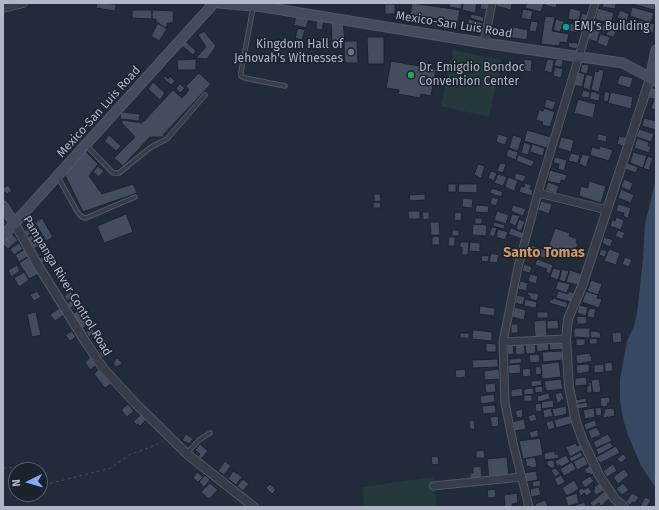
<!DOCTYPE html>
<style>
body{margin:0}
#map{position:relative;width:659px;height:510px;overflow:hidden;background:#222b39;font-family:"Fira Sans",sans-serif}
canvas{display:block}
.frame{position:absolute;inset:0;border:4px solid #b1b8c5;pointer-events:none}
.north{position:absolute;left:8px;top:462px;width:40px;height:40px;box-sizing:border-box;background:#1b222e;border:1px solid #575e6a;border-radius:50%;rotate:265deg;font-size:11px;font-weight:700;line-height:16px;text-align:center;color:#b1b8c5}
.north::after{content:'';display:block;margin:auto;width:14px;height:18px;background:#88aaf4;clip-path:polygon(50% 0,100% 100%,50% 72%,0 100%)}
</style>
<div id="map">
<canvas width="659" height="510"></canvas>
<div class="frame"></div>
<div class="north">N</div>
</div>
<script>
const g = document.querySelector('canvas').getContext('2d');
g.lineJoin = 'round';
function fillPath(path, color) {
  g.fillStyle = color;
  g.fill(path, 'evenodd');
}
function shape(rows) {
  const path = new Path2D();
  for (const r of rows) {
    path.moveTo(r[0], r[1]);
    for (let i = 2; i < r.length; i += 2) path.lineTo(r[i], r[i + 1]);
  }
  return path;
}
function strokePath(path, color, width, dash) {
  g.strokeStyle = color;
  g.lineWidth = width;
  g.lineCap = dash ? 'butt' : 'round';
  g.setLineDash(dash || []);
  g.stroke(path);
}
function label(font, color, halo, rows, align = 'center') {
  g.font = font + ' "Fira Sans",sans-serif';
  g.lineWidth = 3;
  g.setLineDash([]);
  g.textBaseline = 'middle';
  g.strokeStyle = halo;
  g.fillStyle = color;
  for (const [text, x, y, turn = 0] of rows) {
    g.save();
    g.translate(x, y);
    g.rotate((+turn || 0) * Math.PI / 180);
    g.textAlign = isNaN(turn) ? turn : align;
    if (halo) g.strokeText(text, 0, 0);
    g.fillText(text, 0, 0);
    g.restore();
  }
}
fillPath(shape([
 [453,50,502,60,489,117,441,106],
 [433,477,437,507,364,507,362,487]
]), '#25383b');
fillPath(shape([
 [656,179,656,488,641,466,628,435,623,419,620,401,620,379,627,341,634,326,637,313,643,259,645,223]
]), '#384762');
const building = shape([
 [97,3,116,4,115,11,96,8,97,3],
 [412,3,460,10,458,22,410,15,412,3],
 [450,3,462,3,461,9,449,7,450,3],
 [463,3,477,3,475,13,462,10,463,3],
 [481,3,489,4,488,10,480,9,481,3],
 [496,3,512,3,511,10,496,6,496,3],
 [527,3,544,3,541,12,525,8,527,3],
 [545,3,557,3,556,8,544,5,545,3],
 [603,3,622,3,622,5,616,4,615,9,602,7,603,3],
 [629,3,656,3,654,10,629,3],
 [385,4,395,4,395,14,385,14,385,4],
 [632,7,654,13,651,23,630,16,632,7],
 [570,8,581,11,579,21,568,19,570,8],
 [598,8,614,13,611,24,595,19,598,8],
 [523,9,533,11,531,20,521,18,523,9],
 [132,10,152,10,152,19,132,18,132,10],
 [152,10,174,11,173,23,168,23,166,28,156,22,156,19,152,19,152,10],
 [620,10,629,14,627,21,617,18,620,10],
 [582,13,588,15,585,25,579,23,582,13],
 [471,14,484,17,483,22,470,18,471,14],
 [296,15,309,19,306,28,294,25,296,15],
 [545,16,555,17,552,31,569,34,567,43,560,42,559,46,541,44,545,16],
 [469,19,483,23,481,29,467,25,469,19],
 [556,19,579,26,577,33,561,29,560,32,553,30,556,19],
 [317,20,324,21,322,30,316,29,317,20],
 [639,20,655,24,653,33,637,28,639,20],
 [531,21,538,22,536,32,529,31,531,21],
 [343,22,345,40,332,41,331,23,343,22],
 [158,23,167,29,159,41,151,36,158,23],
 [603,24,609,25,607,32,599,30,603,24],
 [509,26,528,30,527,40,507,37,509,26],
 [298,28,305,30,302,40,295,38,298,28],
 [609,28,616,31,614,37,606,35,609,28],
 [591,29,600,31,597,42,588,39,591,29],
 [500,30,507,30,507,38,500,37,500,30],
 [204,31,216,46,207,59,196,58,206,47,198,35,204,31],
 [600,34,610,37,607,47,597,43,600,34],
 [367,37,384,37,384,64,368,64,367,37],
 [185,41,196,51,193,55,181,45,185,41],
 [344,41,357,41,358,63,345,63,344,41],
 [569,42,578,43,577,49,568,47,569,42],
 [196,59,196,70,178,70,177,60,196,59],
 [524,59,532,60,531,72,523,71,524,59],
 [547,59,554,60,552,73,544,71,547,59],
 [556,59,563,60,562,67,554,66,556,59],
 [391,61,436,69,431,96,421,94,420,98,398,94,399,90,386,88,391,61],
 [582,64,589,65,587,74,580,72,582,64],
 [555,67,563,69,561,78,553,76,555,67],
 [599,69,604,71,599,92,591,90,595,71,598,72,599,69],
 [577,72,585,74,582,87,574,85,577,72],
 [199,73,211,84,163,135,165,137,150,137,123,166,114,158,135,137,121,122,123,120,142,123,173,90,182,98,189,90,186,86,199,73],
 [586,74,593,76,590,90,583,88,586,74],
 [620,75,633,78,630,88,617,84,620,75],
 [165,76,168,79,170,76,175,81,171,85,163,78,165,76],
 [153,82,165,93,160,100,148,89,153,82],
 [180,84,185,88,180,93,176,88,180,84],
 [651,87,656,89,656,110,651,109,654,99,648,98,651,87],
 [583,90,590,92,589,98,581,97,583,90],
 [591,91,600,94,599,101,589,99,591,91],
 [605,91,610,93,608,102,603,101,605,91],
 [611,92,633,97,631,109,608,103,611,92],
 [546,99,556,102,553,110,544,107,546,99],
 [578,99,596,104,593,118,574,113,578,99],
 [544,108,555,112,550,127,542,125,543,122,536,120,539,110,543,111,544,108],
 [121,112,140,114,139,121,120,119,121,112],
 [644,118,656,121,656,130,642,126,644,118],
 [639,129,654,134,651,142,636,137,639,129],
 [527,130,551,137,547,148,524,141,527,130],
 [498,134,508,137,505,145,496,142,498,134],
 [598,134,607,136,606,142,597,140,598,134],
 [109,135,121,146,116,151,104,141,109,135],
 [513,135,522,138,518,151,509,148,513,135],
 [619,136,628,138,626,147,617,144,619,136],
 [561,137,574,140,571,152,558,148,561,137],
 [637,138,649,142,648,146,651,146,649,153,634,148,637,138],
 [524,142,531,145,528,155,521,153,524,142],
 [532,144,545,148,543,156,530,152,532,144],
 [600,146,613,150,609,161,590,155,592,147,599,149,600,146],
 [508,149,518,152,516,160,506,156,508,149],
 [85,151,98,164,89,176,102,194,133,184,137,193,83,212,65,175,85,151],
 [633,152,647,156,643,168,630,163,633,152],
 [571,153,580,155,578,163,568,161,571,153],
 [582,154,590,156,586,167,579,164,582,154],
 [518,155,534,161,532,167,516,161,518,155],
 [648,156,653,158,649,170,643,168,648,156],
 [555,157,567,160,564,171,558,169,559,164,553,163,555,157],
 [500,163,506,164,503,173,497,171,500,163],
 [627,163,638,167,636,173,625,169,627,163],
 [478,164,485,166,481,178,474,175,478,164],
 [98,166,104,171,99,177,93,172,98,166],
 [550,170,567,175,565,181,561,180,560,184,547,181,550,170],
 [491,171,497,173,494,181,488,178,491,171],
 [516,173,526,176,523,182,514,179,516,173],
 [498,174,507,177,503,186,494,183,498,174],
 [508,177,518,181,514,191,505,187,508,177],
 [624,179,633,183,630,191,621,187,624,179],
 [589,181,606,186,601,203,579,196,581,186,588,188,589,181],
 [548,182,559,186,556,194,545,190,548,182],
 [525,183,532,185,530,189,533,190,532,196,519,192,521,186,524,187,525,183],
 [448,184,456,184,456,192,448,192,448,184],
 [459,184,477,184,477,193,458,192,459,184],
 [8,185,12,191,7,194,6,192,4,193,3,188,8,185],
 [492,188,503,192,501,197,490,193,492,188],
 [621,189,634,195,631,203,618,198,621,189],
 [374,194,380,194,381,201,374,202,374,194],
 [425,194,425,200,410,201,409,195,425,194],
 [492,197,499,199,496,206,490,204,492,197],
 [463,198,473,199,472,208,462,207,463,198],
 [541,201,552,204,549,214,538,210,541,201],
 [380,202,381,208,373,208,373,203,380,202],
 [618,204,631,208,628,218,623,216,624,213,616,211,618,204],
 [476,205,489,206,488,213,475,212,476,205],
 [513,205,526,209,523,216,511,211,513,205],
 [408,211,420,211,420,219,409,219,408,211],
 [497,211,509,215,506,224,494,220,497,211],
 [422,212,429,212,429,219,423,220,422,212],
 [455,212,462,213,461,221,454,220,455,212],
 [126,214,133,232,104,243,97,226,126,214],
 [512,214,520,216,516,226,509,223,512,214],
 [616,217,624,220,621,230,610,226,612,220,615,221,616,217],
 [42,218,53,237,46,241,35,223,42,218],
 [475,218,482,218,482,224,475,224,475,218],
 [31,219,35,226,33,228,35,232,27,236,24,231,28,229,25,223,31,219],
 [519,219,525,222,521,231,516,229,519,219],
 [430,222,439,222,440,235,431,235,430,222],
 [494,222,505,225,504,229,493,226,494,222],
 [473,224,487,225,486,236,472,235,473,224],
 [492,227,497,228,494,237,489,235,492,227],
 [511,228,524,233,522,239,508,234,511,228],
 [555,228,570,233,569,236,577,239,576,243,578,244,575,250,571,249,571,250,569,250,567,254,548,248,555,228],
 [498,229,508,232,505,240,496,237,498,229],
 [452,230,459,230,459,236,452,236,452,230],
 [618,230,625,233,622,239,615,236,618,230],
 [38,231,45,242,34,249,27,238,38,231],
 [11,233,18,240,8,249,3,244,3,241,11,233],
 [439,236,440,245,432,245,432,237,439,236],
 [449,237,455,237,455,246,448,246,449,237],
 [604,237,613,240,610,247,602,243,604,237],
 [460,242,469,242,468,255,462,255,462,247,460,248,460,242],
 [470,242,480,243,480,252,469,251,470,242],
 [19,243,23,249,14,255,10,249,19,243],
 [48,245,51,251,45,254,42,249,48,245],
 [531,245,549,251,547,259,528,253,531,245],
 [505,246,516,249,513,258,502,254,505,246],
 [25,249,29,256,19,262,15,255,25,249],
 [578,249,587,253,585,259,575,256,578,249],
 [601,249,607,251,605,257,599,255,601,249],
 [609,249,620,253,616,265,604,261,609,249],
 [51,252,53,257,41,264,39,259,51,252],
 [491,253,499,255,497,263,489,262,491,253],
 [482,255,489,256,488,262,481,261,482,255],
 [30,256,40,273,29,279,19,263,30,256],
 [55,257,58,263,50,267,47,261,55,257],
 [625,257,632,260,629,267,622,264,625,257],
 [537,259,553,265,550,274,546,272,547,269,535,265,537,259],
 [524,264,532,267,530,273,522,271,524,264],
 [17,265,20,271,11,277,8,270,17,265],
 [553,268,561,270,558,280,550,277,553,268],
 [562,269,569,271,565,282,559,280,562,269],
 [570,270,582,274,578,285,566,282,570,270],
 [24,272,29,280,19,287,14,278,24,272],
 [530,274,538,276,536,284,528,281,530,274],
 [591,280,602,284,598,295,587,291,591,280],
 [520,281,528,283,526,291,518,289,520,281],
 [558,281,570,284,567,293,555,289,558,281],
 [37,291,41,297,34,301,30,295,37,291],
 [71,291,74,297,68,301,64,296,71,291],
 [558,291,568,294,568,291,574,293,571,302,556,298,558,291],
 [586,291,598,295,597,298,602,299,599,308,582,302,586,291],
 [528,292,539,294,537,301,530,299,530,296,527,295,528,292],
 [517,295,525,297,523,305,515,303,517,295],
 [553,298,568,303,566,308,549,303,550,299,553,300,553,298],
 [525,299,537,302,536,308,524,306,525,299],
 [72,300,75,305,68,310,65,305,72,300],
 [579,305,588,307,586,316,577,313,579,305],
 [480,306,495,308,494,316,479,314,480,306],
 [514,307,526,310,524,320,512,317,514,307],
 [59,308,64,315,55,321,50,315,59,308],
 [589,308,596,309,594,318,587,317,589,308],
 [80,309,82,312,86,309,94,321,80,330,71,315,80,309],
 [36,312,41,335,32,337,27,314,36,312],
 [537,312,548,312,548,318,537,318,537,312],
 [577,316,587,317,586,324,577,324,577,316],
 [546,320,547,337,535,337,534,321,546,320],
 [558,320,559,329,547,329,547,321,558,320],
 [511,324,518,324,518,333,511,333,511,324],
 [92,328,95,333,89,337,86,332,92,328],
 [574,328,590,328,590,338,574,337,574,328],
 [473,330,492,332,492,341,472,339,473,330],
 [72,331,76,337,70,341,65,335,72,331],
 [590,331,597,331,597,332,600,332,601,338,591,338,590,331],
 [621,332,622,342,613,343,612,333,621,332],
 [460,333,469,333,469,338,460,338,460,333],
 [597,338,597,344,590,344,589,339,597,338],
 [576,339,585,339,585,345,576,346,576,339],
 [563,340,563,349,550,350,549,341,563,340],
 [535,342,536,353,526,354,525,343,535,342],
 [548,342,549,350,537,352,536,343,548,342],
 [486,343,496,344,496,352,486,352,486,343],
 [524,343,525,354,516,355,515,344,524,343],
 [513,344,514,354,508,355,507,345,513,344],
 [104,348,108,354,103,358,99,353,104,348],
 [562,351,563,360,543,362,542,352,562,351],
 [590,353,592,361,577,364,576,355,590,353],
 [539,354,540,362,530,363,529,355,539,354],
 [91,357,97,365,90,370,85,362,91,357],
 [117,358,122,363,117,367,113,363,117,358],
 [521,358,522,363,509,364,509,359,521,358],
 [498,359,498,367,473,368,472,360,498,359],
 [559,362,561,377,542,379,541,364,559,362],
 [612,362,613,371,605,372,604,363,612,362],
 [520,364,521,373,509,374,508,365,520,364],
 [589,364,589,372,577,374,576,365,589,364],
 [604,364,604,372,594,373,594,365,604,364],
 [541,366,542,374,536,375,535,367,541,366],
 [530,368,531,376,523,377,522,369,530,368],
 [99,369,111,384,105,388,94,374,99,369],
 [465,369,466,377,456,378,455,370,465,369],
 [499,369,500,379,485,380,484,371,499,369],
 [586,377,587,385,575,386,575,378,586,377],
 [561,379,563,389,546,391,544,381,561,379],
 [599,379,601,392,593,393,591,380,599,379],
 [541,380,542,385,531,387,531,381,541,380],
 [591,382,592,393,587,393,587,386,589,386,588,383,591,382],
 [495,383,496,392,486,393,485,384,495,383],
 [542,386,543,392,535,393,535,387,542,386],
 [522,388,523,396,511,397,511,390,522,388],
 [533,388,534,394,524,395,524,389,533,388],
 [562,392,564,400,561,400,561,402,557,403,555,394,562,392],
 [549,393,550,399,538,402,537,396,549,393],
 [494,394,495,402,481,404,480,396,494,394],
 [524,395,532,395,532,401,524,401,524,395],
 [609,397,610,403,607,403,608,406,601,407,600,398,609,397],
 [586,398,587,402,576,404,575,400,586,398],
 [553,400,554,407,542,409,541,402,553,400],
 [587,402,588,407,577,409,576,404,587,402],
 [541,403,542,411,536,412,535,404,541,403],
 [128,404,134,411,127,417,121,410,128,404],
 [495,405,496,413,483,414,482,406,495,405],
 [566,406,567,414,554,417,552,409,566,406],
 [601,407,602,415,596,416,595,408,601,407],
 [551,408,553,416,544,418,543,410,551,408],
 [594,408,595,417,585,419,583,410,594,408],
 [614,408,615,416,603,418,603,413,605,413,604,409,614,408],
 [522,409,523,417,517,418,515,411,522,409],
 [141,414,146,420,140,426,138,424,137,425,133,422,141,414],
 [535,414,537,420,530,422,528,416,535,414],
 [572,415,574,423,556,428,554,420,572,415],
 [498,416,499,426,492,427,490,417,498,416],
 [524,419,526,429,515,431,512,422,524,419],
 [474,420,475,429,470,429,469,421,474,420],
 [553,420,555,428,548,430,546,422,553,420],
 [595,420,597,426,586,430,584,424,595,420],
 [597,427,601,435,591,439,588,431,597,427],
 [537,430,539,436,531,438,529,432,537,430],
 [186,434,193,439,189,444,182,440,186,434],
 [608,434,612,441,596,448,593,442,608,434],
 [540,438,543,455,523,459,519,441,540,438],
 [611,442,613,447,598,455,596,449,611,442],
 [576,443,577,446,582,444,584,449,570,457,566,447,576,443],
 [200,444,208,451,201,459,198,456,200,454,195,450,200,444],
 [616,446,620,453,600,463,596,457,616,446],
 [484,450,485,458,476,458,476,451,484,450],
 [555,451,555,454,558,454,559,458,545,460,544,453,555,451],
 [581,452,583,456,571,462,569,458,581,452],
 [623,454,627,458,621,463,617,459,623,454],
 [566,455,570,462,561,467,560,465,557,466,555,461,566,455],
 [438,456,439,464,432,465,431,457,438,456],
 [584,456,588,464,577,470,573,462,584,456],
 [507,457,509,477,489,479,487,459,507,457],
 [535,457,537,467,530,468,530,466,527,467,525,459,535,457],
 [554,460,555,468,550,468,549,466,547,466,547,461,554,460],
 [225,461,231,466,224,475,218,471,225,461],
 [572,462,576,469,564,476,560,469,572,462],
 [613,464,617,471,607,477,603,471,613,464],
 [592,465,596,473,590,475,589,473,587,474,584,469,592,465],
 [481,466,482,477,470,479,470,473,473,473,473,467,481,466],
 [556,468,560,474,555,477,551,470,556,468],
 [624,469,629,475,618,484,613,477,624,469],
 [233,471,242,477,236,485,228,479,233,471],
 [536,471,538,480,526,482,524,473,536,471],
 [197,472,203,477,198,482,193,478,197,472],
 [205,475,210,480,204,487,199,482,205,475],
 [561,475,565,482,558,486,554,479,561,475],
 [590,476,594,481,585,488,581,482,590,476],
 [243,479,249,484,243,491,237,486,243,479],
 [540,480,541,486,533,487,532,482,540,480],
 [574,480,579,489,567,496,562,488,574,480],
 [601,482,607,489,596,495,593,491,595,489,594,487,601,482],
 [210,483,218,490,209,499,201,492,210,483],
 [623,483,629,490,622,495,616,489,623,483],
 [270,484,276,490,272,494,266,488,270,484],
 [539,487,541,495,531,497,530,489,539,487],
 [588,487,592,492,587,496,584,493,581,496,578,491,582,488,584,490,588,487],
 [495,489,496,497,488,498,487,490,495,489],
 [606,490,611,497,601,506,599,503,593,507,590,503,606,490],
 [517,493,518,503,512,504,513,506,505,507,504,495,517,493],
 [577,493,579,503,568,506,565,497,577,493],
 [632,493,639,497,635,503,632,502,630,505,626,502,632,493],
 [645,497,651,500,647,507,640,507,645,497],
 [545,500,548,506,536,507,535,504,545,500],
 [584,502,587,507,571,507,584,502]
]);
fillPath(building, '#444d5e');
strokePath(building, '#1d2430', 1);
const service = shape([
 [253,8,241,72,241,76,245,78,285,86],
 [86,145,113,173,119,173,151,147,167,139,205,95],
 [58,177,78,213,82,217,86,218,135,197],
 [187,453,199,440,210,433]
]);
const minor = shape([
 [484,43,492,3],
 [538,193,607,210],
 [503,342,566,339],
 [433,486,521,477],
 [529,507,513,443,505,403,503,342,518,267,538,193,595,3]
]);
const tertiary = shape([
 [3,8,23,3],
 [15,224,39,267,85,341,103,368,135,403,187,454,254,507],
 [624,507,615,499,599,475,583,441,576,422,569,387,566,339,568,319,582,286,650,79]
]);
const secondary = shape([
 [219,3,264,7,484,43,623,63,656,81],
 [650,79,656,50],
 [3,206,15,224],
 [3,236,214,3]
]);
strokePath(service, '#515864', 5.5);
strokePath(minor, '#515864', 9);
strokePath(tertiary, '#515864', 10);
strokePath(secondary, '#515864', 11);
strokePath(shape([
 [3,468,25,467,30,470],
 [40,481,44,485,111,468,129,455,156,445,163,441]
]), '#425357', 1, [3, 3]);
strokePath(service, '#363d49', 3.5);
strokePath(minor, '#363d49', 7);
strokePath(tertiary, '#363d49', 8);
strokePath(secondary, '#444c5c', 9);
for (const [x, y, r, color] of [
 [566,27,4,"#0f9aa8"],
 [351,52,4,"#6b7280"],
 [411,75,4,"#2e9e5b"]
]) {
  const dot = new Path2D();
  dot.arc(x, y, r, 0, 2 * Math.PI);
  g.fillStyle = color;
  g.fill(dot);
  strokePath(dot, '#1b222e', 1.5);
}
label('12px', '#b1b8c5', '#1b222e', [
 ["Mexico-San Luis Road",454,25,9],
 ["Mexico-San Luis Road",99,112,-48],
 ["Pampanga River Control Road",67,286,59]
]);
label('12px', '#b1b8c5', '#1b222e', [
 ["EMJ's Building",574,27],
 ["Kingdom Hall of",343,45,"right"],
 ["Jehovah's Witnesses",343,59,"right"],
 ["Dr. Emigdio Bondoc",419,68],
 ["Convention Center",419,82]
], 'left');
label('bold 14px', '#d09962', '#1b222e', [
 ["Santo Tomas",544,253]
]);
</script>
